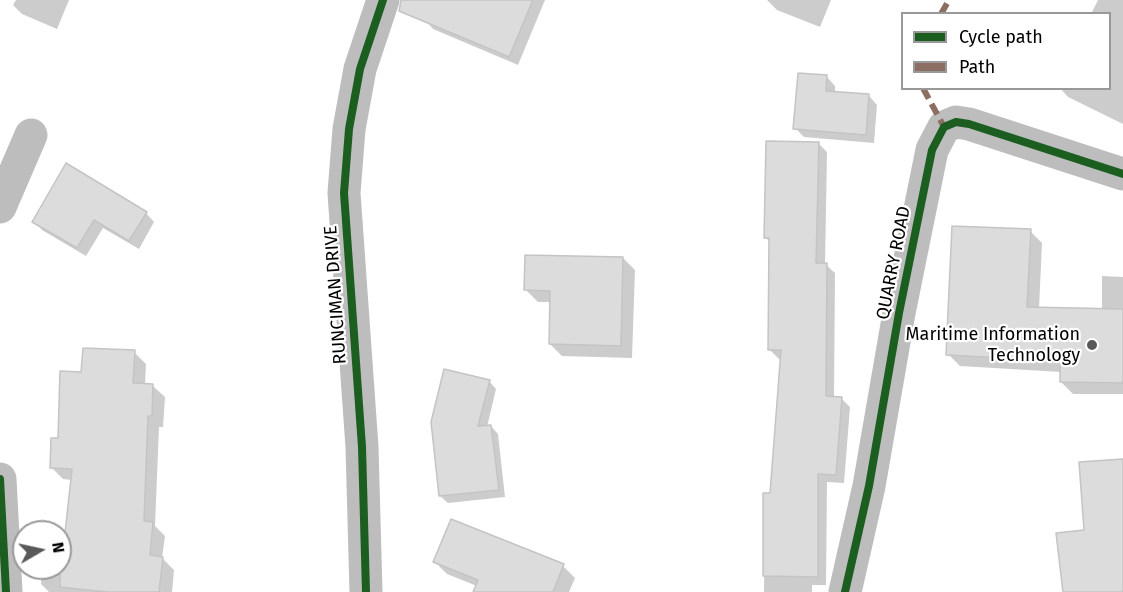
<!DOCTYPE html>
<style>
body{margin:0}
#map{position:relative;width:1123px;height:592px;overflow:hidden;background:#fff;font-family:"Fira Sans",sans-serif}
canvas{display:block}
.legend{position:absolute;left:901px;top:12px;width:210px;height:78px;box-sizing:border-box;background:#fff;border:2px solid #999;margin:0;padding:8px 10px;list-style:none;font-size:18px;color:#000}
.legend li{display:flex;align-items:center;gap:12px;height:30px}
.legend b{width:30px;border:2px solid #999}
.north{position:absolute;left:12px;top:520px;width:60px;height:60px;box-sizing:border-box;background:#fff;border:2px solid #999;border-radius:50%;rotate:81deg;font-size:16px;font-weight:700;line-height:24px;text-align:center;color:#000}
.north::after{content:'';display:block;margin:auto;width:21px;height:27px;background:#595959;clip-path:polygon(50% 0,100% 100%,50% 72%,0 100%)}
</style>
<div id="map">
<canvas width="1123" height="592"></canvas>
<ul class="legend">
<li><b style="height:8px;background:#1b5e20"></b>Cycle path</li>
<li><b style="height:8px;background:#8d6e63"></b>Path</li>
</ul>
<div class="north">N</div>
</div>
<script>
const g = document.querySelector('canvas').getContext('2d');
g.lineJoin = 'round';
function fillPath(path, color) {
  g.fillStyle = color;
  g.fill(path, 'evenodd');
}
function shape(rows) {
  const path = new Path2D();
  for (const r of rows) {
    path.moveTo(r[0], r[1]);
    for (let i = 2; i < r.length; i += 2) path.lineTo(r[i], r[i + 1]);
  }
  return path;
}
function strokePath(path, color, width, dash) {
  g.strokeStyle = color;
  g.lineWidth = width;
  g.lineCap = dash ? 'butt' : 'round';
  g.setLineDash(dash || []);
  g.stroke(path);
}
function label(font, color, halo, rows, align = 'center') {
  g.font = font + ' "Fira Sans",sans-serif';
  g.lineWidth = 4.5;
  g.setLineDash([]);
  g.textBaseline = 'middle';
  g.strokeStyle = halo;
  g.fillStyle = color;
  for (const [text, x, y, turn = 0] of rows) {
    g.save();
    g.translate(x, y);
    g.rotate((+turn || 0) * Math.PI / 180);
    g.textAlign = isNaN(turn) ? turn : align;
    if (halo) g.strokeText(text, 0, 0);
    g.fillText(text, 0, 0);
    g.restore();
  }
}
fillPath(shape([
 [16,0,69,0,57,29,22,14,13,5],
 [433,0,545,0,518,65,433,29,425,20],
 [767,0,831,0,820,27,777,10],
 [1098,0,1123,0,1123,124,1068,97,1060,88,1110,88,1110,14,1091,14],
 [827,77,835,86,835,93,869,96,877,105,874,143,804,137,795,128],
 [818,143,827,152,825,264,835,273,834,398,841,398,850,407,844,483,827,482,826,585,812,585,812,592,764,592,765,494,772,494,782,359,779,359,770,350,771,243,765,237],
 [146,213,154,222,139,249,103,228,86,256,42,230,34,221],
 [1030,231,1042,243,1039,309,1102,310,1102,276,1123,277,1123,394,1073,394,1061,382,1061,372,960,366,948,354],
 [623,258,635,270,632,358,562,356,550,344,551,302,538,302,526,290],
 [134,352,146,364,145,385,153,386,165,397,163,427,159,427,155,526,165,536,162,558,174,570,172,592,49,592,41,584,42,568,60,568,60,543,65,544,72,480,63,479,51,467,59,440,83,374],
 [489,381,496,389,487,427,491,426,498,434,505,497,448,503,440,496],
 [435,562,563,566,575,578,569,592,474,592,477,586,447,574]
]), '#0003');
const building = shape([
 [401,0,533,0,509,57,399,11,401,0],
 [798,73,827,75,826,91,869,94,866,135,793,129,798,73],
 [766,141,819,142,816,263,827,263,826,396,842,397,836,475,818,474,818,577,763,576,763,493,770,493,781,350,768,350,769,238,764,238,766,141],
 [66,163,147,212,129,241,94,220,77,248,32,222,66,163],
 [952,226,1031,229,1027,307,1123,309,1123,383,1060,382,1060,361,946,355,952,226],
 [525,255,623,257,621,346,549,344,550,291,524,290,525,255],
 [83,348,135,350,133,383,153,384,152,416,148,416,144,521,153,522,150,555,163,557,159,592,106,592,60,587,60,542,64,542,72,469,50,468,51,438,58,438,60,371,81,372,83,348],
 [444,369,490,380,478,426,491,425,499,490,439,496,431,422,444,369],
 [1123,459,1123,592,1063,592,1056,533,1084,530,1079,462,1123,459],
 [451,519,564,564,553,592,473,592,478,580,433,562,451,519]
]);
fillPath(building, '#dcdcdc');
strokePath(building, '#c4c4c4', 1.5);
strokePath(shape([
 [0,207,31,135],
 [0,479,6,592],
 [366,592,362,447,344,193,349,129,360,69,383,0],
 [845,592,869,486,899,313,932,150,944,127,956,122,969,124,1123,174]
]), '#bdbdbd', 33);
strokePath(shape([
 [941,14,949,0],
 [923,88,944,127]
]), '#8d6e63', 6, [12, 6]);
strokePath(shape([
 [0,479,6,592],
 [366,592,362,447,344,193,349,129,360,69,383,0],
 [845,592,869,486,899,313,932,150,944,127,956,122,969,124,1123,174]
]), '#1b5e20', 8);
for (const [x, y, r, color] of [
 [1092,345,6,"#595959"]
]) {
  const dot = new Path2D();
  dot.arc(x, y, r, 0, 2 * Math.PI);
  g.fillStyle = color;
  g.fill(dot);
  strokePath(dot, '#fff', 2);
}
label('18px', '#000', '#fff', [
 ["QUARRY ROAD",894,263,-79],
 ["RUNCIMAN DRIVE",336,295,-94]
]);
label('18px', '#000', '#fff', [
 ["Maritime Information",1080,335],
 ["Technology",1080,356]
], 'right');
</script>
